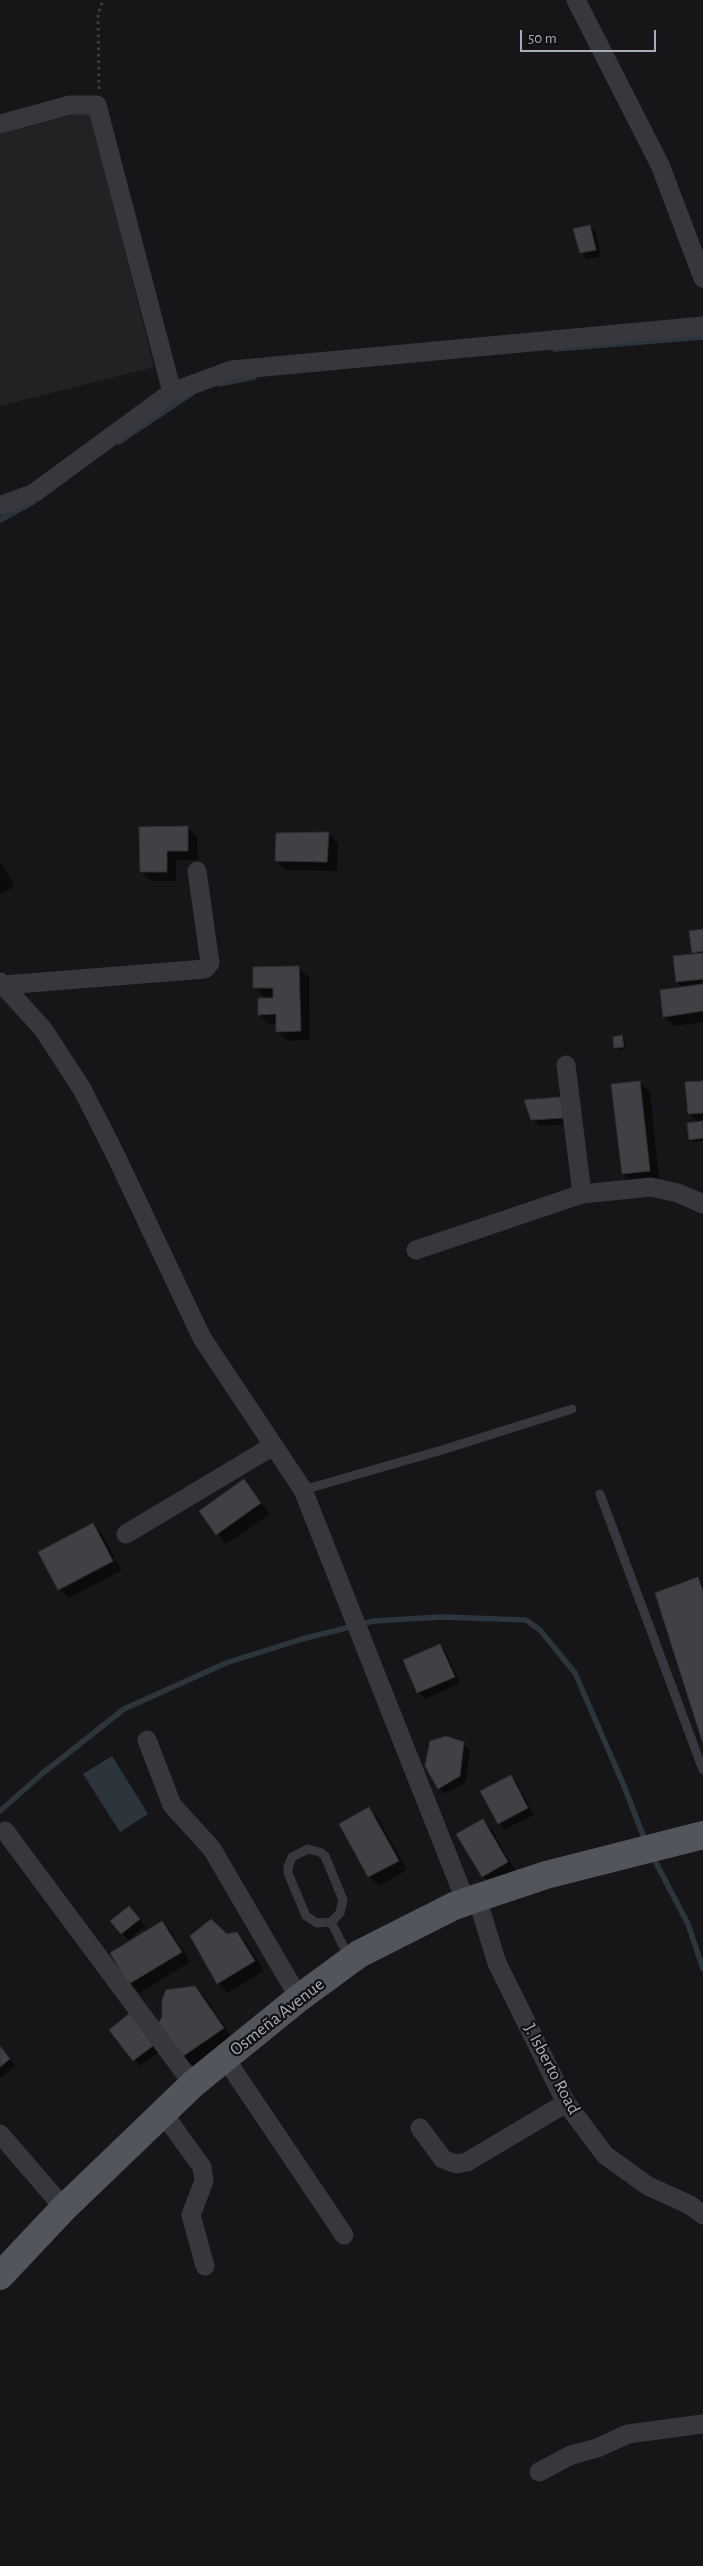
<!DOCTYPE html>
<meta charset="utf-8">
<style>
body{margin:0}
#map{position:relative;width:703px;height:2566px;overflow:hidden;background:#161618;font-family:"Alegreya Sans",sans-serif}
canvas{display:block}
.scale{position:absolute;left:520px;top:30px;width:136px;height:22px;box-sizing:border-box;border:2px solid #a8adb8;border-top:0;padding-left:6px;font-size:15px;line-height:18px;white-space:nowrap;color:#a8adb8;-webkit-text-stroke:4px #111113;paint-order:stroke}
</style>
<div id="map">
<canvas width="703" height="2566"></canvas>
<div class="scale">50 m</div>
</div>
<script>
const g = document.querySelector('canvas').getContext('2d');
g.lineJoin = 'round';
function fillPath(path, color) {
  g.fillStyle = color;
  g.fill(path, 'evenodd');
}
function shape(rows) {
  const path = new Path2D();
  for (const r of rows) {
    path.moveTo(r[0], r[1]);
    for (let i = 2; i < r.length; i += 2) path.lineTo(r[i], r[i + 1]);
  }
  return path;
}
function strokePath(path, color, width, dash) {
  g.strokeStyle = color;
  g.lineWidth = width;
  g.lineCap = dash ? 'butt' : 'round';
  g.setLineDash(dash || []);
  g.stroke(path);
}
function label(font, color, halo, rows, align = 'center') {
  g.font = font + ' "Alegreya Sans",sans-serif';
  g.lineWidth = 4.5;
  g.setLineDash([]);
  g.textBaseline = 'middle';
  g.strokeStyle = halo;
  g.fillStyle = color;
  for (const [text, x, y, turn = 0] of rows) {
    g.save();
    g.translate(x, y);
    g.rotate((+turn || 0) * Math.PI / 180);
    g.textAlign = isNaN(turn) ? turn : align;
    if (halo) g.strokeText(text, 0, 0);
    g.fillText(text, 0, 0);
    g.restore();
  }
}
fillPath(shape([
 [83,112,91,114,154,367,0,406,0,134]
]), '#222225');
fillPath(shape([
 [112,1756,148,1814,120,1832,83,1774]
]), '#2c353c');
fillPath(shape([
 [589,226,596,232,601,257,587,259,581,252],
 [188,828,197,837,198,860,176,860,176,881,151,881,141,871],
 [328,833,338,843,337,871,286,870,276,860],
 [0,861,15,886,0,895],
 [703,930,703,1022,674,1026,664,1016,683,988,677,982,696,955,693,952],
 [299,968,309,977,310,1040,287,1041,277,1031,277,1024,269,1024,259,1014,266,999,254,987],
 [622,1037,625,1040,626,1049,619,1050,616,1047],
 [640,1082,650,1092,659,1180,632,1183,623,1173],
 [703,1082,703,1141,693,1142,690,1139,698,1123,689,1114],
 [560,1098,568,1124,539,1126,533,1119],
 [244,1481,270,1514,226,1544,200,1512],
 [92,1525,102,1534,115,1558,61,1587,61,1590,116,1560,122,1570,69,1598,59,1589],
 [698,1579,703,1584,703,1740],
 [440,1645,446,1652,460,1683,425,1699,418,1692],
 [463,1744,470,1750,466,1782,445,1794,439,1788],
 [511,1776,517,1783,534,1815,505,1829,499,1823],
 [369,1809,378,1818,407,1870,379,1886,369,1877,340,1824],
 [483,1820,492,1830,516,1872,492,1886,483,1876],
 [135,1914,145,1926,128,1940,122,1933],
 [162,1922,172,1932,190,1962,140,1993,130,1983,112,1954],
 [236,1933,246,1943,264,1971,228,1993,218,1983,191,1936],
 [195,1987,205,1997,232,2038,193,2066,183,2056],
 [130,2015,159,2052,140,2066,134,2060],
 [0,2047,16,2066,0,2078]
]), '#0007');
strokePath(shape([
 [555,349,703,337],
 [219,384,254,377],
 [119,442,192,393],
 [0,520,33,502],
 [0,1811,43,1773,124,1709,226,1663,302,1639,374,1621,442,1617,526,1620,540,1630,575,1673,624,1786,646,1843],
 [655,1861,688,1924,703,1969]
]), '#2c353c', 5.5);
const building = shape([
 [590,225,596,250,580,253,573,229,590,225],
 [188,826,188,851,167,851,167,872,140,872,139,827,188,826],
 [329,832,327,862,275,861,276,833,329,832],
 [703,929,703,951,692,953,689,931,703,929],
 [703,953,703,979,676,982,673,956,703,953],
 [299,966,301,1031,276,1032,276,1014,258,1015,258,998,273,998,273,988,253,988,253,967,299,966],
 [703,984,703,1011,663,1017,660,990,703,984],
 [622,1035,624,1047,614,1048,613,1037,622,1035],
 [640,1081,650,1171,622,1174,611,1084,640,1081],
 [703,1081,703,1113,688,1114,685,1082,703,1081],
 [561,1097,563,1118,531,1120,524,1100,561,1097],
 [703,1121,703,1138,689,1140,687,1123,703,1121],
 [244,1479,261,1503,216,1535,199,1511,244,1479],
 [93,1523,113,1561,58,1590,38,1552,93,1523],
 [698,1577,703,1591,703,1744,655,1593,698,1577],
 [440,1644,455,1677,417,1693,403,1660,440,1644],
 [446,1736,464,1742,460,1776,438,1789,425,1766,430,1741,446,1736],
 [511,1775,528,1808,498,1824,480,1791,511,1775],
 [369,1807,399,1861,368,1877,339,1824,369,1807],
 [483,1819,508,1862,482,1877,456,1834,483,1819],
 [129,1906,140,1919,121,1934,110,1921,129,1906],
 [211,1919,227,1934,237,1932,255,1961,217,1984,190,1936,211,1919],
 [162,1921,182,1952,129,1984,110,1953,162,1921],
 [195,1986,224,2028,182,2057,158,2024,162,2017,162,2000,166,1990,195,1986],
 [130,2013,154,2045,133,2061,109,2030,130,2013],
 [0,2046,10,2059,0,2067,0,2046]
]);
fillPath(building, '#404145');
strokePath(building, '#303034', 1);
strokePath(shape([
 [99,89,98,14,103,0]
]), '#3d3f44', 3, [2.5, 4]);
strokePath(shape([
 [303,1490,442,1450,572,1409],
 [600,1494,703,1770],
 [308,1849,320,1852,325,1856,343,1900,340,1913,331,1922,317,1923,306,1916,288,1873,288,1867,292,1857,308,1849],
 [331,1922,349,1957]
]), '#37383d', 9);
strokePath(shape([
 [576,0,660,165,703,278],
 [0,124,70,105,97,105,172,392,34,493,0,506],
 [172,392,232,370,703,326],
 [0,982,43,1029,82,1089,115,1154,202,1338,303,1490,466,1902],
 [4,985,205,969,210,963,197,871],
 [566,1065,582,1194,651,1187,678,1193,703,1204],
 [416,1250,582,1194],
 [126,1534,273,1446],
 [147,1740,172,1805,212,1849,299,1998],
 [5,1831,193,2084],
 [477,1898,497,1963,566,2103,605,2155,648,2186,690,2205,703,2215],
 [225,2058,344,2235],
 [163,2113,202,2167,204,2181,191,2215,205,2266],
 [420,2128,443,2159,456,2164,467,2162,566,2103],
 [0,2134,64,2208],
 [539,2472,571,2455,597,2448,628,2434,703,2424]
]), '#37383d', 19);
strokePath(shape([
 [0,2276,64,2208,193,2084,299,1998,359,1954,454,1906,477,1898,546,1875,703,1835]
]), '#53555c', 28);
label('18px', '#a8adb8', '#111113', [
 ["Osmeña Avenue",277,2017,-38],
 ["J. Isberto Road",552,2069,62]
]);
</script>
